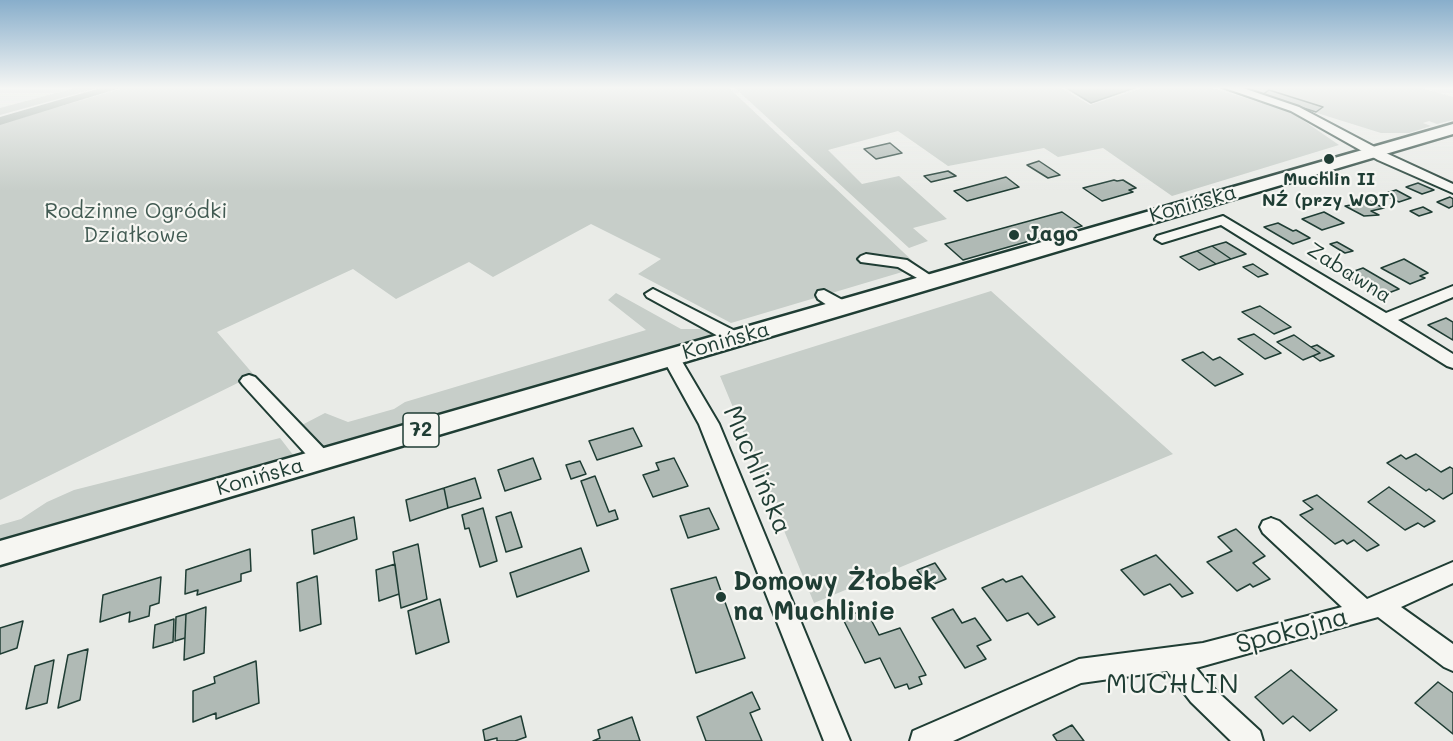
<!DOCTYPE html>
<meta charset="utf-8">
<style>
body{margin:0}
canvas{display:block;background:#e9ebe7}
</style>
<canvas width="1453" height="741"></canvas>
<script>
const g = document.querySelector('canvas').getContext('2d');
g.lineJoin = 'round';
function fillPath(path, color) {
  g.fillStyle = color;
  g.fill(path, 'evenodd');
}
function shape(rows) {
  const path = new Path2D();
  for (const r of rows) {
    path.moveTo(r[0], r[1]);
    for (let i = 2; i < r.length; i += 2) path.lineTo(r[i], r[i + 1]);
  }
  return path;
}
function strokePath(path, color, width, dash) {
  g.strokeStyle = color;
  g.lineWidth = width;
  g.lineCap = dash ? 'butt' : 'round';
  g.setLineDash(dash || []);
  g.stroke(path);
}
function label(font, color, halo, rows, align = 'center') {
  g.font = font + ' Mali,sans-serif';
  g.lineWidth = 4.5;
  g.setLineDash([]);
  g.textBaseline = 'middle';
  g.strokeStyle = halo;
  g.fillStyle = color;
  for (const [text, x, y, turn = 0] of rows) {
    g.save();
    g.translate(x, y);
    g.rotate((+turn || 0) * Math.PI / 180);
    g.textAlign = isNaN(turn) ? turn : align;
    if (halo) g.strokeText(text, 0, 0);
    g.fillText(text, 0, 0);
    g.restore();
  }
}
fillPath(shape([
 [79,87,101,87,0,115,0,108],
 [127,87,728,87,919,267,731,323,638,274,661,259,591,224,493,277,469,262,396,299,353,269,217,332,254,375,0,500,0,124],
 [734,87,1059,87,1090,105,1146,87,1209,87,1291,112,1339,145,1172,196,1103,148,1058,157,1044,148,948,166,898,131,828,150,862,184,899,176,947,219,913,228,928,241,909,248],
 [1234,87,1418,87,1453,97,1453,120,1437,124,1429,121,1423,123,1431,126,1409,133,1381,133],
 [1270,90,1323,107,1323,108,1316,112,1263,95],
 [991,291,1173,454,814,603,720,376],
 [616,293,681,329,704,329,716,339,343,447,323,446,308,436,300,426,325,413,348,422,394,409,405,402,646,330,608,300],
 [280,438,297,460,0,546,0,525,21,519,47,502,74,490]
]), '#c7cec9');
const water = shape([
 [1065,87,1137,87,1091,103,1065,87]
]);
fillPath(water, '#99a6a0');
strokePath(water, '#687c75', 1.5);
fillPath(shape([
 [104,87,123,87,0,125,0,117,104,87]
]), '#99a6a0');
const building = shape([
 [1269,90,1323,107,1316,112,1262,95,1269,90],
 [890,143,902,153,876,159,864,149,890,143],
 [1039,161,1060,175,1048,178,1027,165,1039,161],
 [948,171,956,176,931,182,924,176,948,171],
 [1006,177,1019,187,967,201,954,191,1006,177],
 [1114,180,1117,181,1123,180,1136,188,1129,190,1133,192,1102,201,1083,188,1114,180],
 [1418,183,1434,190,1422,194,1406,187,1418,183],
 [1396,190,1411,198,1399,202,1383,194,1396,190],
 [1450,197,1453,199,1453,206,1449,208,1437,202,1450,197],
 [1365,199,1384,208,1371,211,1379,215,1364,216,1345,206,1357,204,1354,202,1365,199],
 [1423,207,1432,212,1419,216,1410,211,1423,207],
 [1062,212,1082,226,963,260,945,244,1062,212],
 [1324,212,1344,223,1322,230,1302,219,1324,212],
 [1278,223,1293,231,1296,230,1310,238,1293,244,1264,227,1278,223],
 [1226,242,1246,254,1231,259,1212,246,1226,242],
 [1337,242,1353,251,1345,253,1330,244,1337,242],
 [1212,246,1231,259,1216,264,1197,251,1212,246],
 [1197,251,1216,264,1199,270,1180,257,1197,251],
 [1404,259,1428,273,1420,276,1425,278,1410,284,1381,268,1404,259],
 [1253,264,1268,274,1258,277,1243,267,1253,264],
 [1363,268,1399,289,1383,295,1343,275,1363,268],
 [1260,306,1291,327,1274,334,1242,312,1260,306],
 [1446,318,1453,322,1453,340,1428,325,1446,318],
 [1254,334,1281,353,1265,359,1238,339,1254,334],
 [1294,335,1311,347,1320,353,1303,360,1277,342,1294,335],
 [1317,345,1334,356,1320,361,1313,356,1320,353,1311,347,1317,345],
 [1203,352,1213,360,1220,357,1243,374,1215,386,1182,360,1203,352],
 [633,428,642,446,597,460,589,441,633,428],
 [1416,454,1441,472,1450,467,1453,469,1453,493,1443,499,1429,489,1426,491,1387,463,1401,455,1406,459,1416,454],
 [533,458,541,479,505,491,498,470,533,458],
 [674,458,688,486,653,497,643,475,659,470,656,463,674,458],
 [580,461,586,474,571,479,566,465,580,461],
 [595,476,609,512,615,510,618,519,597,526,581,481,595,476],
 [475,478,481,498,448,508,444,488,475,478],
 [1389,487,1435,521,1424,527,1418,523,1405,530,1368,502,1389,487],
 [444,488,448,508,410,521,406,500,444,488],
 [1317,495,1379,545,1367,551,1354,540,1347,544,1343,540,1335,544,1300,515,1313,509,1303,501,1317,495],
 [483,508,497,561,480,567,469,528,465,529,462,515,483,508],
 [709,508,719,529,688,538,680,516,709,508],
 [511,512,522,547,506,552,496,517,511,512],
 [354,517,357,539,314,554,312,530,354,517],
 [1236,529,1265,556,1253,563,1270,579,1253,587,1250,584,1237,591,1207,562,1232,551,1218,537,1236,529],
 [418,544,427,599,401,608,393,552,418,544],
 [581,548,589,571,517,597,510,573,581,548],
 [250,549,251,571,241,574,241,581,197,595,198,590,185,594,186,570,250,549],
 [1156,555,1193,593,1182,597,1170,584,1144,595,1121,570,1156,555],
 [935,563,946,579,934,584,931,580,926,582,917,570,935,563],
 [395,564,399,594,379,601,376,570,395,564],
 [317,576,321,624,300,631,297,583,317,576],
 [1022,576,1055,617,1038,625,1028,613,1007,621,982,588,1003,579,1006,582,1022,576],
 [161,577,159,603,150,606,149,616,129,622,130,612,100,622,103,595,161,577],
 [716,577,745,658,696,673,671,589,716,577],
 [440,599,449,642,416,654,408,611,440,599],
 [206,607,204,653,184,660,186,614,206,607],
 [953,609,962,623,975,618,991,640,977,646,986,659,965,668,932,618,953,609],
 [866,610,879,635,900,628,926,675,919,677,922,684,909,689,907,684,895,688,880,658,865,663,842,617,866,610],
 [186,614,185,638,175,641,176,617,186,614],
 [174,619,173,642,153,648,155,625,174,619],
 [23,621,17,648,0,654,0,628,23,621],
 [88,649,80,700,58,708,68,655,88,649],
 [54,660,47,703,26,709,35,666,54,660],
 [256,661,259,703,216,719,216,713,193,722,193,691,215,683,214,677,256,661],
 [1291,670,1337,710,1310,731,1293,716,1283,724,1255,697,1291,670],
 [1438,682,1453,693,1453,734,1415,703,1438,682],
 [752,692,760,709,750,713,762,741,706,741,697,717,752,692],
 [521,716,526,737,515,741,497,741,497,738,485,741,483,730,521,716],
 [632,717,640,741,593,741,600,738,598,730,632,717],
 [1072,725,1084,741,1057,741,1053,735,1072,725]
]);
fillPath(building, '#b0bab5');
strokePath(building, '#1f3d34', 1.5);
const minor = shape([
 [1222,87,1240,87,1299,107,1388,154,1453,184,1453,193,1378,160,1291,111,1222,87],
 [1223,216,1386,313,1453,286,1453,297,1398,320,1453,354,1453,368,1447,366,1221,225,1162,243,1155,239,1157,236,1223,216],
 [866,254,907,260,939,281,931,286,898,267,861,262,858,259,861,256,866,254],
 [653,289,741,334,744,338,741,342,735,344,729,342,647,297,645,294,653,289],
 [824,290,848,303,850,307,848,311,836,311,818,299,816,295,818,291,824,290],
 [671,351,677,353,719,424,850,741,824,741,699,424,662,357,665,353,671,351],
 [249,375,255,377,329,454,332,459,329,464,322,467,315,464,243,385,240,381,243,377,249,375],
 [1271,518,1279,521,1367,599,1453,562,1453,583,1401,607,1453,644,1453,671,1444,667,1378,617,1196,668,1209,684,1260,731,1263,741,1231,741,1191,702,1167,671,1081,683,953,741,910,741,913,731,1079,659,1203,643,1342,607,1263,533,1260,527,1263,521,1271,518]
]);
const major = shape([
 [1453,124,1453,134,0,565,0,541,1453,124]
]);
strokePath(minor, '#1f3d34', 4);
strokePath(major, '#1f3d34', 5);
fillPath(minor, '#f6f6f2');
fillPath(major, '#f6f6f2');
const sky = g.createLinearGradient(0, 0, 0, 191);
sky.addColorStop(0, '#88aecb');
sky.addColorStop(0.46, '#f5f6f4');
sky.addColorStop(1, '#f5f6f400');
g.fillStyle = sky;
g.fillRect(0, 0, 1453, 191);
for (const [x, y, r, color] of [
 [1329,159,6,"#1f3d34"],
 [1014,235,6,"#1f3d34"],
 [721,597,6,"#1f3d34"]
]) {
  const dot = new Path2D();
  dot.arc(x, y, r, 0, 2 * Math.PI);
  g.fillStyle = color;
  g.fill(dot);
  strokePath(dot, '#f6f6f2', 2);
}
label('bold 18px', '#1f3d34', '#f6f6f2', [
 ["Muchlin II",1329,179],
 ["NŹ (przy WOT)",1329,200]
]);
for (const [x, y, w] of [
 [421,430,36]
]) {
  const box = new Path2D();
  box.roundRect(x - w / 2, y - 17, w, 34, 4.5);
  g.fillStyle = '#f6f6f2';
  g.fill(box);
  strokePath(box, '#1f3d34', 1.5);
}
label('bold 20px', '#1f3d34', null, [
 ["72",421,430]
]);
label('21px', '#1f3d34', '#f6f6f2', [
 ["Konińska",1193,204,-16],
 ["Zabawna",1349,273,32],
 ["Konińska",726,341,-16],
 ["Konińska",260,477,-16]
]);
label('21px', '#415a52', '#f6f6f2', [
 ["Rodzinne Ogródki",136,212],
 ["Działkowe",136,236]
]);
label('bold 21px', '#1f3d34', '#f6f6f2', [
 ["Jago",1026,235]
], 'left');
label('26px', '#1f3d34', '#f6f6f2', [
 ["Muchlińska",757,470,67],
 ["Spokojna",1292,631,-15]
]);
label('bold 26px', '#1f3d34', '#f6f6f2', [
 ["Domowy Żłobek",733,582],
 ["na Muchlinie",733,612]
], 'left');
g.letterSpacing = '1.5px';
label('27px', '#1f3d34', '#f6f6f2', [
 ["MUCHLIN",1173,685]
]);
g.letterSpacing = '0px';
</script>
